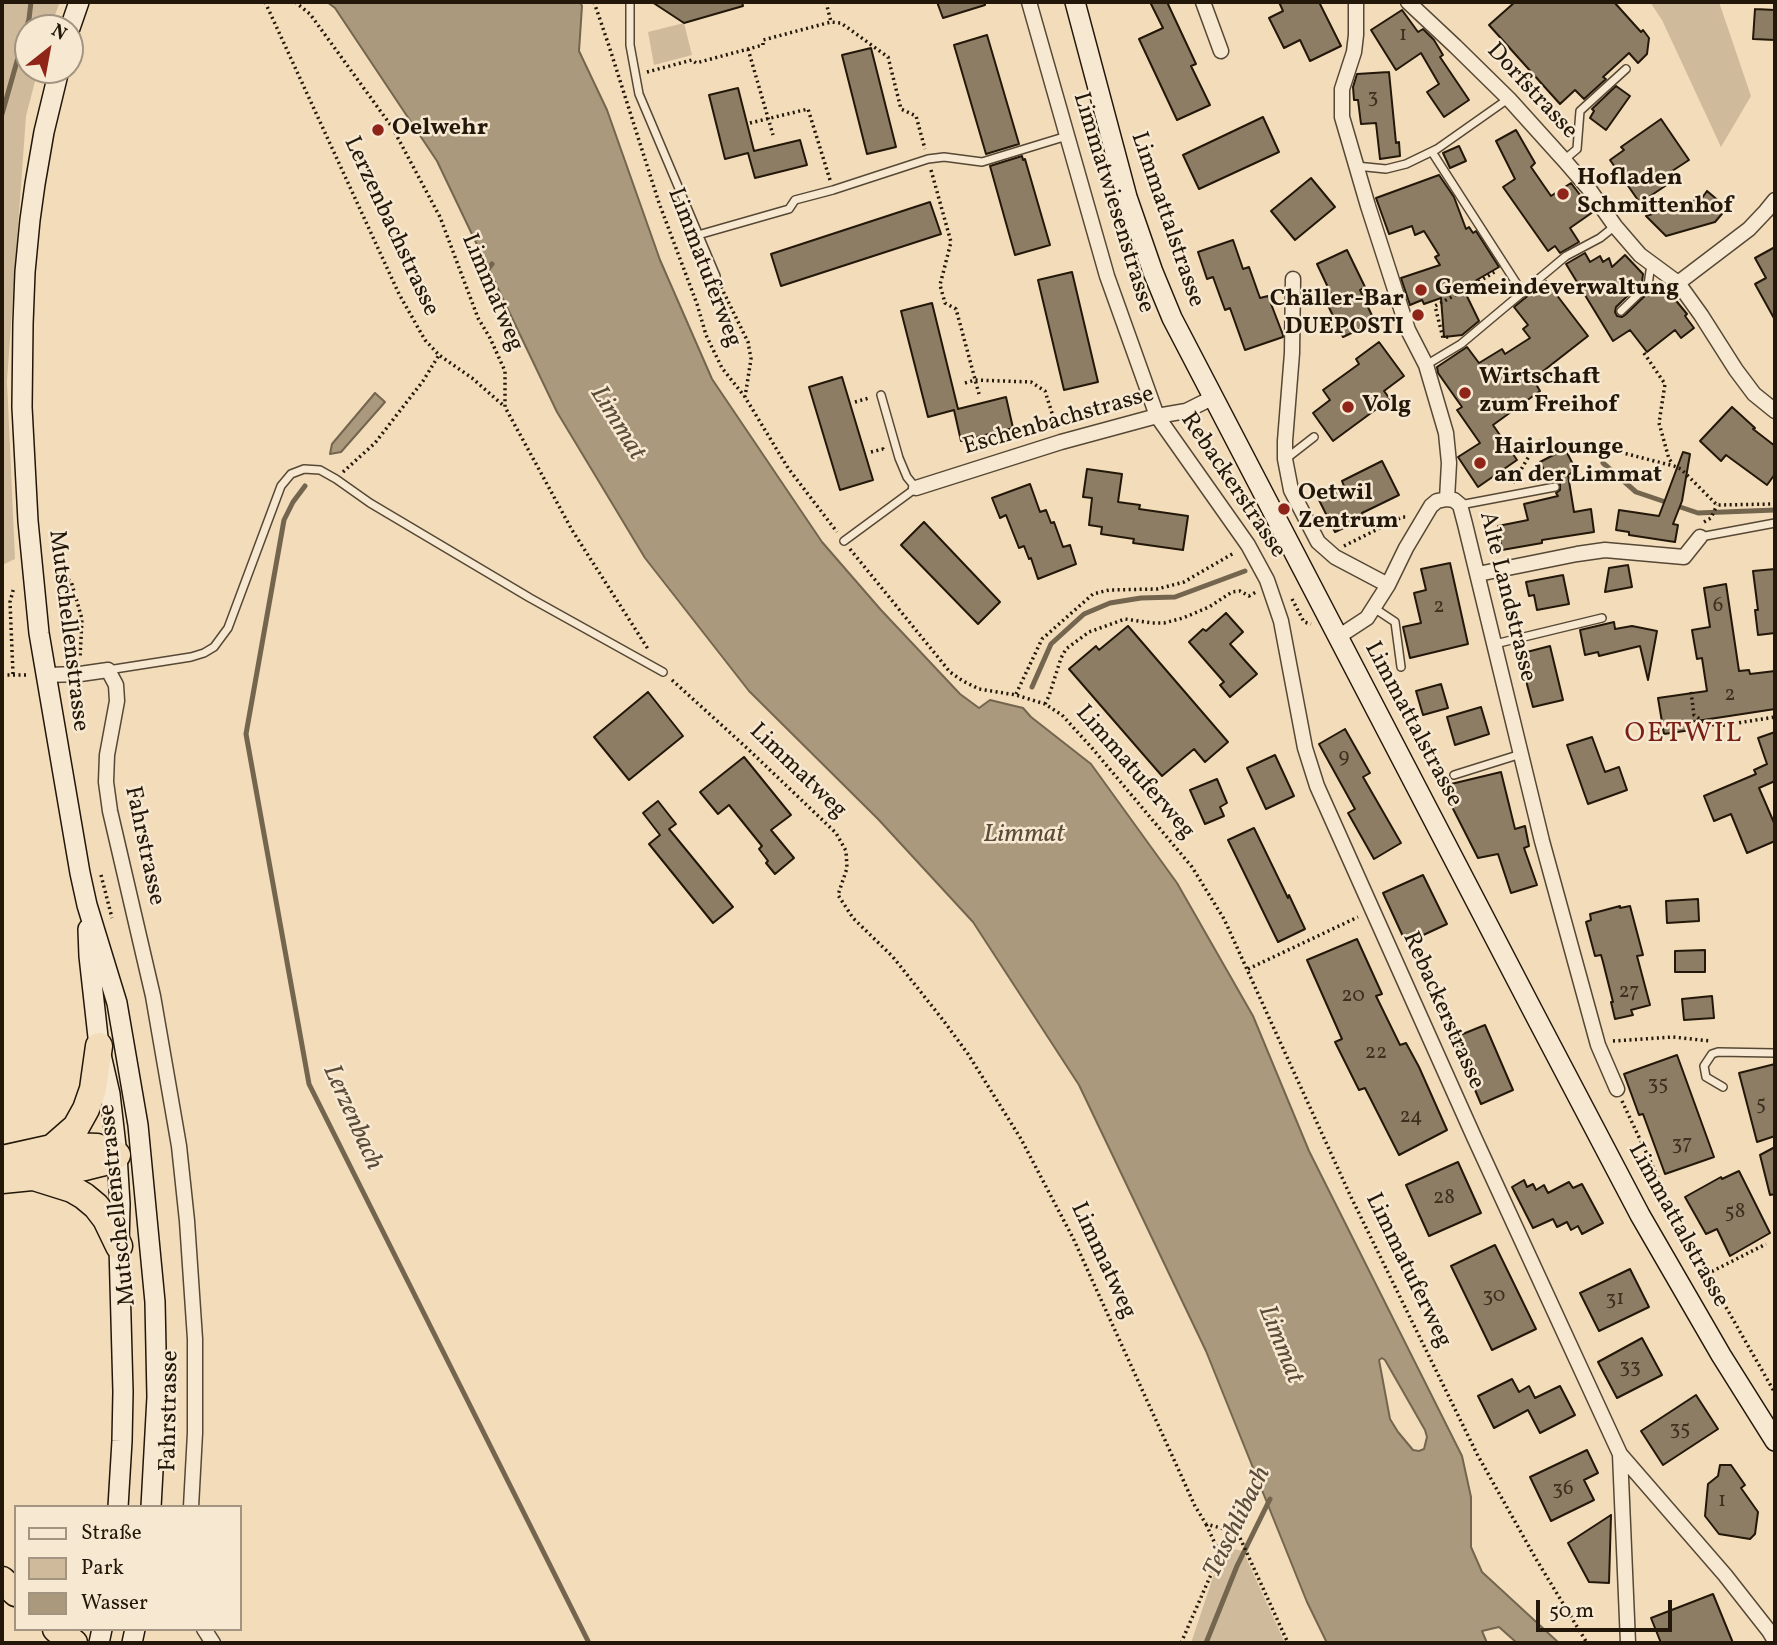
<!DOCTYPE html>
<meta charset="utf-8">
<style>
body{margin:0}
#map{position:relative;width:1777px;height:1645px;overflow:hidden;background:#f2dcba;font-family:Vollkorn,serif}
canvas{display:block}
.frame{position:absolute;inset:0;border:4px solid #221708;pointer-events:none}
.legend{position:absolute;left:14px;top:1505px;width:228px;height:126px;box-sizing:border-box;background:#f7e8d2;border:2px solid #a29481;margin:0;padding:9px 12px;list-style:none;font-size:21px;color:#221708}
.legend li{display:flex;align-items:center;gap:14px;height:35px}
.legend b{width:35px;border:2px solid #a29481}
.north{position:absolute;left:14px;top:14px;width:70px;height:70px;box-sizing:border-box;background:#f7e8d2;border:2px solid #a29481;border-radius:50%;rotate:31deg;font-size:19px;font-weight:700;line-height:28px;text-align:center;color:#221708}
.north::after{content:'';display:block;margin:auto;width:24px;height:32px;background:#8f2418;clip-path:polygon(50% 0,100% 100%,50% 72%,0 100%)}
.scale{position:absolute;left:1536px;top:1600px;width:136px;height:32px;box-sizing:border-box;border:4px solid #221708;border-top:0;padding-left:9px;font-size:21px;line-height:24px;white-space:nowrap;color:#221708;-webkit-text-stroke:5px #f7e8d2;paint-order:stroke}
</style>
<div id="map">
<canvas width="1777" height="1645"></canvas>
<div class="frame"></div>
<ul class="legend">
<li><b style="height:9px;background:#f7e8d2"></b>Straße</li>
<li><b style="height:19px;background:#cfbb9c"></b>Park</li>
<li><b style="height:19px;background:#ab997d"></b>Wasser</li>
</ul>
<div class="north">N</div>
<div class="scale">50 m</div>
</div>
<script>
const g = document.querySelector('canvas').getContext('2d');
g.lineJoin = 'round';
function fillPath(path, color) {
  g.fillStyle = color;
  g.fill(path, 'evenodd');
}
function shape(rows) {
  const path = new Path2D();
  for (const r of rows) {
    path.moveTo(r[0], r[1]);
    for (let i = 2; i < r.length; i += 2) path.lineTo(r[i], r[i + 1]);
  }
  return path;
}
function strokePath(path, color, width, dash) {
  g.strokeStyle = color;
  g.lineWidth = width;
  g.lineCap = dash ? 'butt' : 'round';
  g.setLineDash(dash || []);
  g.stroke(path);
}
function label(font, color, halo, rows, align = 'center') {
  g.font = font + ' Vollkorn,serif';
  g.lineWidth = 5;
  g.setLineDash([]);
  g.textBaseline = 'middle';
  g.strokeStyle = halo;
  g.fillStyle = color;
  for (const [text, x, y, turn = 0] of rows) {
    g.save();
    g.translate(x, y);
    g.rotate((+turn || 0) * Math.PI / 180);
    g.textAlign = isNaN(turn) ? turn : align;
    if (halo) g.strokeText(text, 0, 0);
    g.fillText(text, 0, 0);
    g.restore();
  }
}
fillPath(shape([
 [2,2,60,2,50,28,28,28,28,70,38,70,26,116,7,381,15,559,2,565],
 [1650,2,1719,2,1751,96,1721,147,1662,20],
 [684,23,692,55,654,65,648,32],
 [1223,1547,1243,1551,1285,1643,1191,1643]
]), '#cfbb9c');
const water = shape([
 [327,2,580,2,582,6,579,51,607,110,660,260,712,379,822,542,881,610,960,694,979,708,990,700,1023,708,1031,717,1091,764,1177,883,1253,1016,1309,1151,1462,1456,1471,1497,1471,1547,1482,1572,1559,1643,1517,1643,1499,1627,1482,1631,1487,1643,1327,1643,1307,1602,1206,1351,1079,1085,973,922,878,819,749,691,645,558,557,412,437,161,335,8,327,2],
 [1382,1358,1385,1360,1425,1430,1427,1437,1424,1449,1419,1451,1413,1450,1398,1432,1390,1419,1379,1360,1382,1358],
 [375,393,385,402,341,452,330,454,332,444,375,393]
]);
fillPath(water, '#ab997d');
strokePath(water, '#74654e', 2);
strokePath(shape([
 [2,114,29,19,31,2],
 [481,278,492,264],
 [1603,463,1636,492,1698,513,1775,510],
 [305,486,293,502,284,520,246,734,309,1084,589,1643],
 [1032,687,1051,644,1084,614,1110,603,1141,598,1175,597,1245,571],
 [1206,1643,1237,1566,1270,1499]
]), '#74654e', 5);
const building = shape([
 [652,2,742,2,743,6,684,23,652,2],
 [937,2,985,2,985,5,943,18,937,2],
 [1150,2,1167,2,1196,64,1191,66,1210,105,1177,120,1139,39,1163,28,1150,2],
 [1279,2,1319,2,1341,46,1310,61,1300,40,1284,48,1269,18,1283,11,1279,2],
 [1515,2,1614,2,1641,32,1643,30,1649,38,1647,54,1638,63,1629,53,1603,77,1606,79,1584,99,1575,90,1560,104,1489,25,1515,2],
 [1755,9,1775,10,1775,40,1753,39,1755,9],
 [1402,10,1418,32,1423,29,1434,40,1443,55,1440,57,1469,100,1444,117,1427,92,1439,84,1421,53,1396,70,1371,30,1402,10],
 [987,35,1019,144,986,154,954,45,987,35],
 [871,48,896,147,867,154,842,55,871,48],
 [1389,72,1396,143,1399,142,1400,156,1380,159,1376,123,1361,124,1358,100,1354,100,1353,87,1357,74,1389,72],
 [1616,86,1630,96,1606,130,1590,118,1594,111,1592,109,1616,86],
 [738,88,754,151,800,140,807,165,755,178,748,153,725,159,709,95,738,88],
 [1263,117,1279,152,1199,189,1183,155,1263,117],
 [1661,119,1689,160,1666,175,1671,182,1640,203,1610,160,1624,150,1621,147,1661,119],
 [1516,130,1535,163,1531,167,1551,196,1571,183,1593,212,1570,228,1579,242,1560,253,1555,246,1548,251,1503,187,1515,179,1496,141,1516,130],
 [1459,146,1466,161,1450,168,1443,153,1459,146],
 [1022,156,1023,160,1025,159,1050,245,1015,255,990,166,1022,156],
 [1439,175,1454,197,1466,229,1469,227,1473,233,1476,231,1499,267,1463,288,1479,321,1462,335,1444,337,1441,298,1424,304,1422,300,1410,305,1401,278,1440,265,1435,257,1439,255,1424,231,1415,235,1412,226,1389,234,1376,198,1439,175],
 [1311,178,1335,207,1295,240,1271,211,1311,178],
 [1707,191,1727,208,1715,222,1666,236,1646,216,1702,198,1707,191],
 [930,202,941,234,781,286,771,254,930,202],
 [1233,240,1243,269,1249,267,1260,298,1268,296,1283,335,1283,337,1245,350,1230,308,1225,310,1213,277,1207,279,1198,252,1233,240],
 [1775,247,1775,320,1755,284,1766,278,1755,258,1775,247],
 [1347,250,1365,287,1360,290,1375,322,1343,337,1326,301,1333,298,1317,264,1347,250],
 [1585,253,1590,262,1600,256,1603,262,1609,258,1612,267,1625,255,1643,274,1642,282,1616,307,1615,312,1617,316,1622,317,1625,315,1652,289,1654,285,1659,290,1664,286,1687,314,1685,316,1694,328,1681,338,1675,330,1647,352,1630,330,1613,341,1566,264,1585,253],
 [1072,272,1098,382,1064,390,1038,280,1072,272],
 [1546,281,1588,336,1533,379,1540,391,1493,425,1517,460,1478,487,1458,457,1480,443,1457,410,1462,407,1438,373,1437,367,1467,347,1479,363,1502,349,1505,354,1530,338,1523,329,1528,325,1514,307,1546,281],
 [932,303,958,409,1006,397,1013,428,961,441,954,410,928,417,901,311,932,303],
 [1379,342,1404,376,1384,391,1390,399,1333,441,1313,413,1330,400,1323,390,1359,364,1356,359,1379,342],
 [842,377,873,480,840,490,809,387,842,377],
 [1732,407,1755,428,1753,429,1775,446,1775,474,1767,485,1726,455,1721,461,1700,441,1732,407],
 [1565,449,1576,470,1568,475,1574,512,1591,509,1594,532,1542,540,1542,543,1502,550,1498,526,1528,520,1524,504,1558,496,1556,493,1560,490,1560,484,1556,481,1550,482,1540,462,1565,449],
 [1683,452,1690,454,1682,501,1673,524,1678,525,1675,542,1629,535,1629,532,1616,530,1619,510,1659,516,1683,452],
 [1382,461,1399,495,1362,513,1365,518,1335,532,1318,498,1344,486,1342,481,1382,461],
 [1087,469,1122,474,1118,502,1140,505,1139,509,1188,516,1183,550,1133,543,1134,539,1101,534,1102,527,1089,525,1092,498,1083,497,1087,469],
 [1030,484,1040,512,1046,510,1051,523,1054,522,1063,547,1070,545,1076,564,1038,579,1031,558,1029,559,1024,546,1019,548,1006,515,1000,518,992,498,1030,484],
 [924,522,1000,602,978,624,901,545,924,522],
 [1450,563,1468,644,1410,658,1403,627,1421,623,1414,593,1426,590,1421,569,1450,563],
 [1628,565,1632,587,1605,592,1609,568,1628,565],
 [1775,569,1775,633,1758,635,1755,610,1758,610,1753,571,1775,569],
 [1563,575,1569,604,1537,610,1534,595,1529,596,1526,582,1563,575],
 [1726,584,1739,671,1749,670,1750,674,1775,671,1775,709,1690,722,1691,730,1664,734,1658,698,1707,691,1702,658,1697,659,1692,630,1710,627,1704,588,1726,584],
 [1226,613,1243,632,1230,644,1257,674,1230,697,1220,685,1224,682,1189,642,1203,629,1206,631,1226,613],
 [1614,622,1615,629,1632,626,1657,631,1648,680,1640,646,1599,656,1598,652,1585,655,1580,630,1614,622],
 [1128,626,1228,742,1205,762,1194,749,1162,776,1069,669,1096,646,1099,650,1128,626],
 [1550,646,1563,700,1533,707,1519,654,1550,646],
 [1441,684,1448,708,1423,715,1416,691,1441,684],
 [648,692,683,736,629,780,594,737,648,692],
 [1481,707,1489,734,1455,745,1447,717,1481,707],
 [1345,729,1370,773,1363,777,1401,843,1374,859,1348,813,1355,809,1319,744,1345,729],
 [1775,732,1775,781,1759,788,1775,825,1775,841,1747,853,1731,814,1714,821,1704,796,1756,774,1754,770,1767,764,1758,738,1775,732],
 [1592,737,1605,772,1619,767,1627,790,1588,804,1567,745,1592,737],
 [1275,755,1294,796,1266,809,1247,768,1275,755],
 [744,757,791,815,771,830,794,858,775,874,766,863,768,861,759,849,762,846,729,805,718,814,700,792,744,757],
 [1501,772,1515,829,1525,826,1529,846,1524,848,1537,885,1511,893,1498,854,1478,858,1443,789,1451,784,1501,772],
 [1217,779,1227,803,1220,807,1224,816,1205,824,1190,790,1217,779],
 [658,801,676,824,669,829,733,907,713,923,649,844,660,835,643,813,658,801],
 [1254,828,1288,898,1289,895,1305,929,1278,942,1228,840,1254,828],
 [1423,875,1447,924,1406,943,1383,893,1423,875],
 [1698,899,1699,921,1667,923,1666,901,1698,899],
 [1620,906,1620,908,1630,906,1643,955,1637,956,1650,1005,1631,1010,1633,1015,1615,1019,1611,1002,1613,1002,1603,962,1601,955,1595,956,1586,922,1591,920,1590,914,1620,906],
 [1357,939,1382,994,1376,996,1400,1045,1406,1043,1419,1067,1447,1130,1399,1155,1365,1088,1359,1090,1335,1042,1342,1039,1307,960,1357,939],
 [1705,950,1705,972,1675,972,1675,951,1705,950],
 [1712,996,1714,1018,1684,1020,1682,999,1712,996],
 [1485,1025,1513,1090,1481,1104,1453,1038,1485,1025],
 [1677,1055,1714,1157,1665,1174,1643,1114,1639,1115,1624,1074,1677,1055],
 [1775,1064,1775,1136,1757,1142,1739,1073,1775,1064],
 [1775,1147,1775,1194,1770,1195,1760,1155,1775,1147],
 [1458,1162,1481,1213,1429,1236,1406,1185,1458,1162],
 [1739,1171,1770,1233,1730,1256,1717,1229,1706,1234,1685,1197,1721,1177,1722,1179,1739,1171],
 [1524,1180,1527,1187,1533,1184,1536,1190,1544,1185,1548,1193,1569,1182,1573,1188,1582,1184,1603,1223,1582,1234,1578,1226,1571,1230,1567,1222,1557,1227,1553,1219,1533,1228,1512,1187,1524,1180],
 [1495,1245,1536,1329,1492,1350,1451,1266,1495,1245],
 [1630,1269,1649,1307,1599,1331,1580,1293,1630,1269],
 [1642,1338,1662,1375,1617,1398,1598,1362,1642,1338],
 [1512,1379,1519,1392,1529,1386,1535,1398,1560,1386,1575,1415,1540,1433,1528,1410,1494,1428,1478,1396,1512,1379],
 [1696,1395,1718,1429,1663,1465,1641,1431,1696,1395],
 [1587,1450,1598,1473,1584,1480,1594,1500,1551,1521,1530,1477,1587,1450],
 [1720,1465,1731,1465,1745,1485,1741,1488,1758,1512,1755,1534,1750,1539,1719,1534,1705,1516,1708,1484,1718,1476,1720,1465],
 [1611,1515,1609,1583,1589,1582,1568,1543,1611,1515],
 [1713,1594,1733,1643,1661,1643,1651,1618,1713,1594]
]);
fillPath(building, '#8e7d65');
strokePath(building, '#221708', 2);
const service = shape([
 [630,2,630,45,639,94,716,276],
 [1432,152,1522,292],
 [1564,160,1577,149,1580,111,1626,69],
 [1356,166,1386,169,1406,164,1437,149,1508,99],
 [698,235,789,209,795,200,833,190,928,159,944,157,982,162,1067,136],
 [1621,311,1648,285,1650,271,1653,264],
 [1426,365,1461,344,1566,256,1600,238,1615,226],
 [1287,458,1314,437],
 [1460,505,1555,487],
 [1700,537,1775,523],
 [844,541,916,488,907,477,899,458,881,395],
 [1374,608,1395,622,1401,667],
 [1495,644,1602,618],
 [108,670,191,657,204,653,214,647,228,628,281,486,291,474,304,469,320,470,336,479,370,503,530,598,663,672],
 [1454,775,1521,754],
 [1723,1087,1706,1077,1704,1066,1712,1054,1718,1052,1775,1053]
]);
const minor = shape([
 [1029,2,1107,276,1157,416,1248,545,1267,580,1281,621,1305,748,1317,786,1474,1137,1620,1454,1628,1643],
 [1203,2,1221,51],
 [1356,2,1356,35,1354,52,1342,89,1342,117,1368,206,1408,330,1426,365,1446,433,1449,463,1447,499],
 [1408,2,1455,46,1509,99,1564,160,1589,189,1615,226,1640,255,1678,283,1701,315,1736,370,1754,394,1775,411],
 [1293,279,1292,353,1285,441,1285,459,1291,490,1318,542,1335,557,1388,585],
 [1678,283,1749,229,1766,211,1775,200],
 [916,488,1061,442,1157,416,1186,411,1214,397],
 [1447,499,1454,500,1460,505,1465,524,1542,841,1598,1045,1617,1089],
 [1478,574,1577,554,1605,550,1684,557,1700,537],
 [1338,637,1367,618,1388,585,1406,548,1431,506,1437,501,1447,499],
 [46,675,80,674,108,670,116,685,117,701,107,755,106,782,110,811,153,996,179,1146,187,1221,195,1339,195,1433,191,1507],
 [1620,1454,1725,1575,1769,1631,1775,1641],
 [204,1629,213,1643]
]);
const secondary = shape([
 [1075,2,1127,197,1153,272,1172,318,1536,1017,1640,1215,1721,1355,1775,1441],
 [70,28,79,2],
 [59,70,44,132,35,184,30,220,25,272,23,324,22,407,28,521,39,633,80,873,87,905,117,1003,138,1125,155,1302,157,1397,151,1507],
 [88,929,89,956,99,1046,110,1094,117,1155,120,1204,119,1246,123,1392,122,1441,118,1507],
 [99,1643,102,1629],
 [132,1643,135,1629]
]);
const motorway = shape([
 [52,1148,76,1127,86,1109,93,1089,99,1046],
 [2,1159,52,1148,72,1146,97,1147,117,1155],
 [37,1178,72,1189,84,1196,96,1206,106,1219,119,1246],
 [2,1180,32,1177,85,1167,101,1163,117,1155],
 [2,1580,16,1593],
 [56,1629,74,1643]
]);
strokePath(service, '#564834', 10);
strokePath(minor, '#564834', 17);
strokePath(secondary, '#221708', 22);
strokePath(motorway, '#221708', 29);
strokePath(shape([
 [265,2,399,294,425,340,439,355,472,378,504,406],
 [295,2,310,14,392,127,440,217,478,318,490,338,505,371,505,407,572,530,648,649],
 [594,2,608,43,659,203,697,304,706,335,722,368,745,397,788,468,837,532],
 [826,2,831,22],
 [748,49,773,135],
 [75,60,79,44],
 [647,72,692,60,696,63,763,45,763,40,831,22,841,23,888,57,901,109,916,116,925,149],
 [750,123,808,109,830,180],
 [931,170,951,242,940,285,945,303,956,309,979,394],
 [721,287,748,342,751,359,745,397],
 [1448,337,1443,338,1435,306,1470,287,1496,271],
 [1644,353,1665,384,1659,423,1669,459,1673,464],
 [965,383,975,380,1031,382,1045,391,1057,429],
 [855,402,869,398],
 [871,452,883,449,884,451],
 [343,472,375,443,423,381,439,355],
 [1513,483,1538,441,1627,454,1674,466,1681,469,1717,505,1775,504],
 [1704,522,1711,518,1717,505],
 [1344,546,1402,517,1407,517],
 [850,549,950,672,963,681,979,689,1016,695,1045,704,1062,715,1092,748,1192,867,1224,919,1350,1195,1477,1454,1536,1559,1587,1643],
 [63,578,71,581,82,619,80,658],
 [1292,599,1304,622,1311,624],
 [13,674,10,602,14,587],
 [2,675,28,675],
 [672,680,748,749,836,833,846,851,847,868,838,895,853,918,893,957,943,1020,968,1054,1021,1139,1073,1238,1195,1506,1206,1524,1232,1531,1240,1538,1288,1643],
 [1691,692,1694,715,1705,723,1719,726,1775,717],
 [1016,694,1042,639,1093,594,1109,590,1157,589,1184,582,1234,553],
 [1045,704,1049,696,1061,658,1066,649,1089,632,1125,619,1152,623,1164,623,1183,618,1209,607,1232,592,1240,591,1249,596,1256,592],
 [101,875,112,918],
 [1248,969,1358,917],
 [1613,1041,1673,1037,1710,1041],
 [1622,1101,1677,1218,1707,1274,1775,1393],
 [1707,1274,1766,1244],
 [1181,1643,1213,1570,1218,1550,1206,1524]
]), '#221708', 3.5, [2, 3.5]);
strokePath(service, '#f7e8d2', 7);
strokePath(minor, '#f7e8d2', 14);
strokePath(secondary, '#f7e8d2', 19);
strokePath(motorway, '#f2dcba', 26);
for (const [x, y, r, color] of [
 [378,130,7,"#8f2418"],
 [1563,194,7,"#8f2418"],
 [1421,290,7,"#8f2418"],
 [1418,315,7,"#8f2418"],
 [1465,393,7,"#8f2418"],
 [1348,407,7,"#8f2418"],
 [1480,463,7,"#8f2418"],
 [1284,509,7,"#8f2418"]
]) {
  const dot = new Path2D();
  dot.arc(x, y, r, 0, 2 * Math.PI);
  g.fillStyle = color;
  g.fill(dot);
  strokePath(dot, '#f7e8d2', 2.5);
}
label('21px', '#3d301f', null, [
 ["1",1403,36],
 ["3",1373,98],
 ["6",1718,607],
 ["2",1439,608],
 ["2",1730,696],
 ["9",1344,758],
 ["27",1629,993],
 ["20",1353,997],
 ["22",1376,1054],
 ["35",1658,1085],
 ["5",1761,1105],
 ["24",1411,1118],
 ["37",1682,1145],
 ["28",1444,1199],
 ["58",1735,1213],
 ["30",1494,1297],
 ["31",1615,1300],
 ["33",1630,1368],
 ["35",1680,1430],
 ["36",1563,1490],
 ["1",1722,1502]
]);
label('24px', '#221708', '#f7e8d2', [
 ["Dorfstrasse",1531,92,47],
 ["Limmatwiesenstrasse",1112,203,73],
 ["Limmattalstrasse",1166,220,71],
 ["Lerzenbachstrasse",390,227,65],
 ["Limmatuferweg",703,268,69],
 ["Limmatweg",491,293,67],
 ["Eschenbachstrasse",1059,422,-16],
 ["Rebackerstrasse",1232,486,56],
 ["Alte Landstrasse",1506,597,76],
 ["Mutschellenstrasse",67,631,83],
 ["Limmattalstrasse",1412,725,62],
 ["Limmatweg",797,772,44],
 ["Limmatuferweg",1134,773,49],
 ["Fahrstrasse",143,846,78],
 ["Rebackerstrasse",1442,1011,66],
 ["Mutschellenstrasse",119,1205,-96],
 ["Limmattalstrasse",1677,1226,61],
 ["Limmatweg",1102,1261,65],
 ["Limmatuferweg",1407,1271,64],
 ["Fahrstrasse",171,1411,-89]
]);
label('bold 24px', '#221708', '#f7e8d2', [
 ["Oelwehr",392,130],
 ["Hofladen",1577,180],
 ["Schmittenhof",1577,208],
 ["Gemeindeverwaltung",1435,290],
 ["Chäller-Bar",1404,301,"right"],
 ["DUEPOSTI",1404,329,"right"],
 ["Wirtschaft",1479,379],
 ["zum Freihof",1479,407],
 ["Volg",1362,407],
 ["Hairlounge",1494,449],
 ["an der Limmat",1494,477],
 ["Oetwil",1298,495],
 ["Zentrum",1298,523]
], 'left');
label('italic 26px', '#594b37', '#f7e8d2', [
 ["Limmat",616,424,58],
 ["Limmat",1024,836],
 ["Lerzenbach",351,1118,66],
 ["Limmat",1279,1345,68],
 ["Teischlibach",1239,1523,-64]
]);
g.letterSpacing = '2px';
label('28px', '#7a1f14', '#f7e8d2', [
 ["OETWIL",1684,736]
]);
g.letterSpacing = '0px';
</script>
